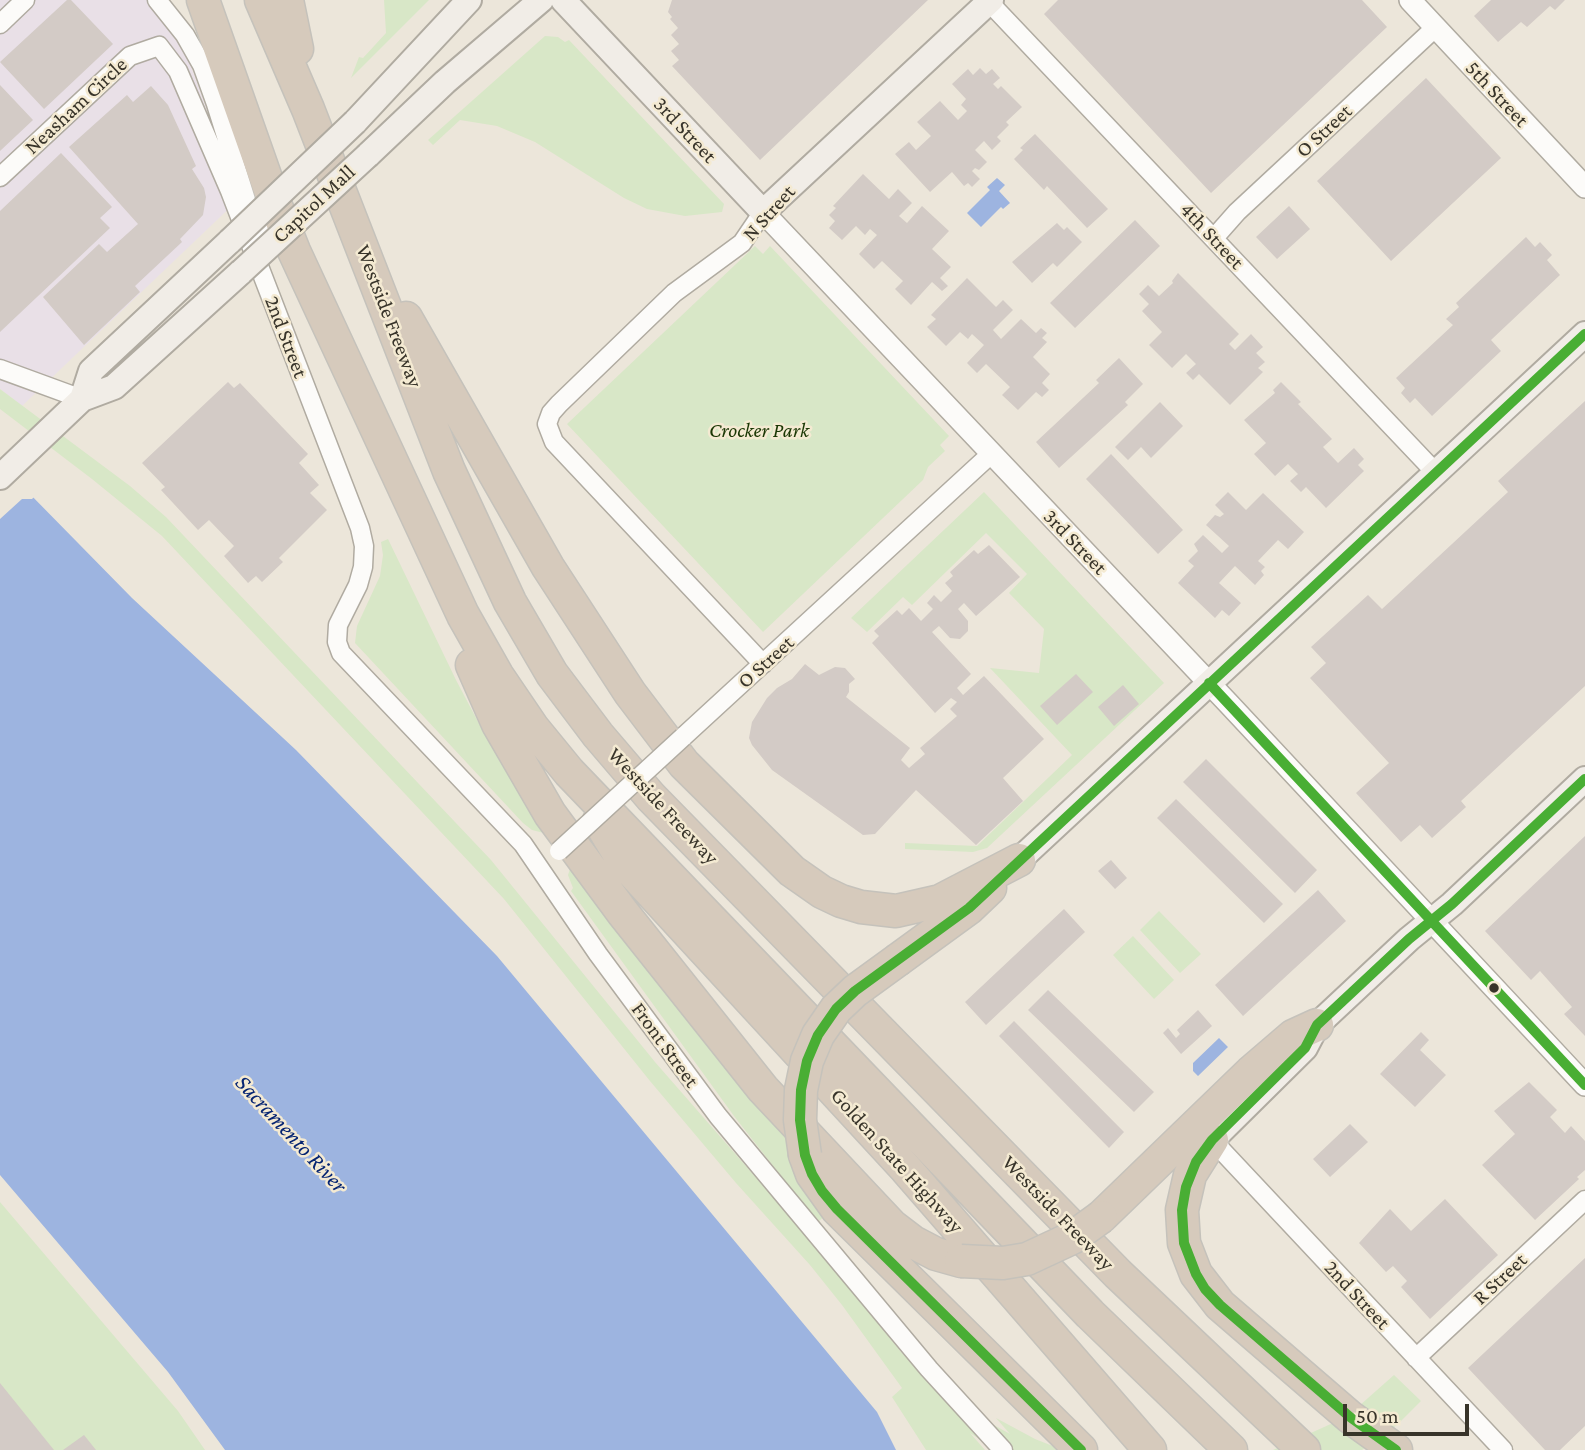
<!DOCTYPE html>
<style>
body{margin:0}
#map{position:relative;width:1585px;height:1450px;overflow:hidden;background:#ece6da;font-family:"Crimson Pro",serif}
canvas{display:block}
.scale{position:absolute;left:1343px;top:1404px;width:126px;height:32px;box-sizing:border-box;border:4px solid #38342a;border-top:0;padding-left:9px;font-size:21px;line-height:24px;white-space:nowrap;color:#38342a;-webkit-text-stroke:5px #f4ead2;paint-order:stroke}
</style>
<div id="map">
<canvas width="1585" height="1450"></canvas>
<div class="scale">50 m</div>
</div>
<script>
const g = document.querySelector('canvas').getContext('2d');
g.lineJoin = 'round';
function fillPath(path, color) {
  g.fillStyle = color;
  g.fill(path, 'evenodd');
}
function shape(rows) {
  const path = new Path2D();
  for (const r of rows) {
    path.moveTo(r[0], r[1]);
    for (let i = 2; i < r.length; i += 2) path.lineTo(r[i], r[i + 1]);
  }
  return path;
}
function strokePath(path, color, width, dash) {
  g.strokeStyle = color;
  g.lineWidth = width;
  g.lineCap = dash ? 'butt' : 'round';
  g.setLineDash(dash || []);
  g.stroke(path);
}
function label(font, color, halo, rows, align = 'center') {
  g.font = font + ' "Crimson Pro",serif';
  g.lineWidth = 5;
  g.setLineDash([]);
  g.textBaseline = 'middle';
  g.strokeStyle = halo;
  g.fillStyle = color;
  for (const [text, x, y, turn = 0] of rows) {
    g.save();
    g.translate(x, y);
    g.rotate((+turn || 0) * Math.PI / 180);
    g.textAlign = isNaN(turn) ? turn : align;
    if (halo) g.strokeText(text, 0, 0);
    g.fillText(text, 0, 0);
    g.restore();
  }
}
fillPath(shape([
 [0,0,167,0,239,199,22,406,0,389]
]), '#e9e0e7');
fillPath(shape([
 [384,0,429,0,351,78,359,57,363,58,386,33],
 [545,36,558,37,565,42,569,40,724,204,722,212,685,216,647,209,624,198,535,142,497,126,460,120,433,145,428,140],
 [755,246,763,254,770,246,949,436,940,445,945,451,928,467,923,480,763,632,567,424],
 [0,389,130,486,166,517,491,860,655,1062,821,1252,901,1352,918,1370,969,1411,1010,1434,996,1418,1035,1439,1063,1450,996,1450,970,1433,985,1450,926,1450,892,1397,902,1388,842,1305,810,1265,736,1183,650,1081,504,899,162,536,92,479,0,409],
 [984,492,1164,683,987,848,973,852,905,849,905,843,977,846,1072,755,990,668,1039,673,1044,629,1009,593,1027,574,986,533,912,605,903,597,867,632,851,618],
 [388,539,456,680,484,733,544,833,532,830,523,823,355,643,357,626,380,576,383,555,381,542],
 [570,869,785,1129,825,1216,819,1221,791,1189,734,1116,571,891,573,888,568,875],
 [1159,911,1201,954,1180,973,1140,930],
 [1133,936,1174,980,1154,999,1113,955],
 [0,1202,178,1411,205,1450,0,1450],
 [1394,1375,1421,1401,1397,1425,1362,1450,1273,1450,1333,1423,1359,1406]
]), '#d8e7c7');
fillPath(shape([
 [997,178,1005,185,999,191,1010,203,1003,209,1001,207,981,227,967,213,990,190,987,187],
 [0,474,25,489,132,598,296,750,497,956,877,1412,896,1450,225,1450,168,1372,0,1175],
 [1219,1038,1228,1047,1198,1076,1193,1071,1193,1063]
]), '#9db4e0');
fillPath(shape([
 [0,471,27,487,36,495,32,499,22,499,0,519]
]), '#ece6da');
fillPath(shape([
 [67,0,71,0,113,44,44,109,0,62],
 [672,0,928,0,760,160,672,66,679,60,671,51,679,44,671,35,678,28,670,19,672,17,668,12],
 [1058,0,1362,0,1387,27,1211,193,1044,14],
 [1491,0,1565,0,1555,10,1550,6,1527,27,1521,22,1498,42,1474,16],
 [980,68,986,74,992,69,1000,78,993,84,998,89,1001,86,1022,107,1006,122,1009,125,997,137,1001,141,992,150,984,141,975,150,987,162,979,170,975,168,972,171,980,179,972,187,968,183,964,186,952,172,930,192,895,154,909,142,916,150,931,136,917,122,940,101,958,120,967,111,961,105,966,99,952,84,968,69,973,75],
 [1426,78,1501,158,1391,261,1317,181],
 [0,85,33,120,0,151],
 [151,86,168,105,196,166,192,169,204,188,206,197,203,215,180,239,182,242,135,286,140,292,84,345,43,297,99,244,107,252,138,224,69,147,127,95,133,102],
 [1035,134,1108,209,1087,228,1047,186,1044,190,1014,159,1023,150,1020,148],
 [61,153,112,207,100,218,110,228,0,332,0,211],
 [863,174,889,199,898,189,912,203,899,216,907,223,922,206,949,231,932,249,951,267,940,278,948,286,942,291,932,282,911,305,895,289,903,281,882,261,874,269,859,254,877,235,870,229,865,235,856,226,842,240,829,228,835,221,829,215,836,208,833,206],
 [1289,206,1310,229,1277,259,1256,237],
 [1135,220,1160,246,1075,328,1050,303],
 [1057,223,1064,230,1067,227,1082,242,1057,267,1053,263,1032,283,1012,262],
 [1526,237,1535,247,1540,242,1552,255,1547,260,1560,275,1491,340,1501,351,1432,416,1415,398,1410,403,1401,393,1405,388,1396,378,1453,325,1446,319,1459,307,1456,303],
 [1178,273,1239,334,1229,344,1235,350,1251,334,1263,347,1256,353,1265,362,1258,368,1263,372,1230,405,1199,374,1193,380,1186,373,1196,364,1186,354,1172,368,1149,345,1162,332,1142,311,1149,304,1139,294,1148,285,1159,296,1173,283,1172,281],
 [967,278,996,307,1003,300,1013,310,993,330,1001,339,1021,319,1036,333,1041,328,1047,333,1042,338,1047,342,1033,357,1050,374,1042,383,1049,390,1042,397,1036,392,1018,410,1002,395,1010,387,986,364,977,373,967,363,984,345,972,334,968,339,960,332,946,346,927,327,936,319,931,315],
 [1119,358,1143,384,1125,402,1128,405,1059,468,1036,442,1099,383,1096,380],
 [228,382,234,388,240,383,308,454,299,463,319,485,310,493,327,510,279,558,283,562,262,582,256,576,248,583,224,556,234,546,209,520,198,530,161,490,165,487,142,463],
 [1281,382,1301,402,1298,404,1332,439,1323,447,1338,463,1354,448,1364,459,1358,465,1364,471,1326,508,1306,487,1301,492,1290,481,1298,474,1288,464,1275,476,1254,454,1266,443,1244,420,1275,393,1273,390],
 [1585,401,1585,686,1461,801,1466,807,1432,838,1420,825,1401,842,1356,793,1389,763,1310,678,1326,663,1311,647,1368,595,1382,609,1508,492,1498,481],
 [1160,402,1183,426,1151,458,1141,447,1128,460,1115,447],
 [1111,454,1183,530,1158,554,1086,479],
 [1228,492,1246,510,1263,493,1304,532,1288,549,1278,540,1258,561,1265,567,1261,571,1264,575,1255,585,1235,566,1219,583,1241,603,1229,616,1222,610,1215,618,1178,583,1194,566,1188,561,1198,551,1194,544,1203,535,1222,553,1229,546,1206,525,1215,515,1220,517,1224,514,1215,505],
 [989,545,1020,577,976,616,964,603,958,609,968,621,968,631,960,639,950,638,939,626,932,632,971,674,957,688,963,695,984,676,1044,739,1003,778,1023,801,976,845,916,790,875,834,863,835,772,770,752,745,749,738,752,722,767,698,777,688,792,679,805,664,819,675,835,667,845,668,855,679,849,684,849,692,846,697,910,748,901,760,909,768,925,754,920,748,957,716,950,709,957,702,951,698,935,713,872,643,879,636,874,631,897,610,902,615,909,608,921,621,933,609,927,603,934,595,941,602,952,591,945,583,953,576,950,572,974,550,978,554],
 [1076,674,1093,692,1057,725,1040,706],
 [1123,685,1139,704,1114,726,1098,707],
 [1206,759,1317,870,1295,893,1183,782],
 [1176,799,1283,904,1264,923,1157,818],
 [1585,836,1585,1036,1564,1014,1572,1007,1540,971,1531,980,1485,931],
 [1111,860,1127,878,1115,889,1098,871],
 [1318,890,1346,921,1243,1016,1215,985],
 [1064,909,1085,932,986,1025,965,1002],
 [1048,990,1154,1092,1134,1112,1028,1010],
 [1198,1010,1212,1026,1181,1054,1163,1033,1168,1028,1176,1038,1180,1034,1177,1030],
 [1014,1021,1124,1132,1109,1148,999,1036],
 [1421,1032,1429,1040,1420,1050,1446,1075,1415,1107,1380,1074],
 [1529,1082,1557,1110,1550,1117,1565,1133,1571,1126,1585,1141,1585,1170,1577,1177,1579,1179,1535,1220,1482,1165,1515,1134,1494,1111],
 [1350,1124,1368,1142,1330,1177,1313,1159],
 [1445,1199,1498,1255,1430,1319,1401,1287,1407,1281,1393,1266,1386,1272,1359,1243,1390,1209,1411,1231],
 [1585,1258,1585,1426,1560,1450,1545,1450,1468,1368],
 [0,1383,54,1450,0,1450],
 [84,1435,96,1450,63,1450]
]), '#d3cbc6');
const minor = shape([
 [157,0,185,35,202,65,216,104,246,200,267,248],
 [987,0,1436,473],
 [0,24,25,0],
 [0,177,130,56,159,46,178,71,230,191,360,528,364,546,363,567,358,585,338,625,337,642,341,653,523,844,598,954,718,1116,929,1369,1003,1450],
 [1214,238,1237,212,1436,27],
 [0,369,82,399],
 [763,664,554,442,547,424,551,413,559,404,674,293,742,243,763,212],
 [683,737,991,454],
 [1212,1140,1503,1450],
 [1416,1358,1585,1200]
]);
const tertiary = shape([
 [1410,0,1585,187],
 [763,212,1228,703,1585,1085]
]);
const secondary = shape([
 [563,0,763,212,991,0],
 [355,122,469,0],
 [368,155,445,82,541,0],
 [82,399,91,371,230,241],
 [0,477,82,399,114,387,241,272],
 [1019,860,1585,334],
 [1212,1140,1305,1048,1317,1025,1409,939,1452,904,1585,779]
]);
const motorway = shape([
 [203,0,274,201,294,251,463,615,497,675,533,728,569,772,1090,1314,1231,1450],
 [261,0,308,109,449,471,510,602,552,674,598,735,651,797,1118,1274,1304,1450],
 [287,0,297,49],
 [406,318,548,567,630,693,684,764,792,871,822,892,841,901,861,907,896,911,940,901,1019,860],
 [472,665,498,724,550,814,623,913,763,1089,892,1226,913,1242,936,1254,961,1261],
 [599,821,625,864,906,1169,1150,1450],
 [899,959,969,908,990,888],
 [1212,1140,1190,1175,1182,1210,1184,1243,1196,1274,1220,1305,1350,1417,1396,1450],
 [805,1155,812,1174,837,1209,1081,1450],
 [1101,1217,1251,1072,1293,1036,1317,1025]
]);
strokePath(minor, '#b0aba1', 21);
strokePath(tertiary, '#b0aba1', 24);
strokePath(secondary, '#b0aba1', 28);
strokePath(motorway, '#c5c2bb', 35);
strokePath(minor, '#fcfbf9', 18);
strokePath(tertiary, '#fcfbf9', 21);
strokePath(secondary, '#f1ede7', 24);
strokePath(motorway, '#d6cabc', 32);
const minorBridge = shape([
 [559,851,683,737]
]);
const secondaryBridge = shape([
 [230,241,355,122],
 [241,272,368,155]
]);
const motorwayBridge = shape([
 [805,1155,800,1120,801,1090,807,1061,818,1035,836,1009,855,991,899,959],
 [961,1261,1003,1263,1027,1259,1072,1238,1101,1217]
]);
strokePath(minorBridge, '#b0aba1', 21, []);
strokePath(secondaryBridge, '#b0aba1', 28, []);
strokePath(motorwayBridge, '#c5c2bb', 35, []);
strokePath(minorBridge, '#fcfbf9', 18);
strokePath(secondaryBridge, '#f1ede7', 24);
strokePath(motorwayBridge, '#d6cabc', 32);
strokePath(shape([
 [1209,683,1585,1085],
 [1081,1450,837,1209,822,1191,812,1174,805,1155,800,1120,801,1090,807,1061,818,1035,836,1009,855,991,969,908,1585,334],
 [1396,1450,1350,1417,1220,1305,1205,1289,1196,1274,1184,1243,1182,1210,1186,1187,1196,1162,1212,1140,1305,1048,1317,1025,1409,939,1452,904,1585,779]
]), '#49ae34', 10);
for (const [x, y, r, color] of [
 [1494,988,6,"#38342a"]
]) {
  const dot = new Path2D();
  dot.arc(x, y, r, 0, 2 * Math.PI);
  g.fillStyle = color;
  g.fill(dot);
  strokePath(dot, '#f4ead2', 2.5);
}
label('21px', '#38342a', '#f4ead2', [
 ["5th Street",1497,94,47],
 ["Neasham Circle",76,106,-43],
 ["3rd Street",685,130,47],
 ["O Street",1324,131,-43],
 ["Capitol Mall",314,204,-43],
 ["N Street",769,213,-48],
 ["4th Street",1212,236,47],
 ["Westside Freeway",389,316,69],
 ["2nd Street",286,337,69],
 ["3rd Street",1075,542,46],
 ["O Street",766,662,-42],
 ["Westside Freeway",663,806,47],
 ["Front Street",665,1045,54],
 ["Golden State Highway",897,1161,48],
 ["Westside Freeway",1058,1213,46],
 ["R Street",1500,1279,-43],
 ["2nd Street",1357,1295,47]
]);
label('italic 21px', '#1a3704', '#f4ead2', [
 ["Crocker Park",759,431]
]);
label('italic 23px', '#052472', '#f4ead2', [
 ["Sacramento River",291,1134,47]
]);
</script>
